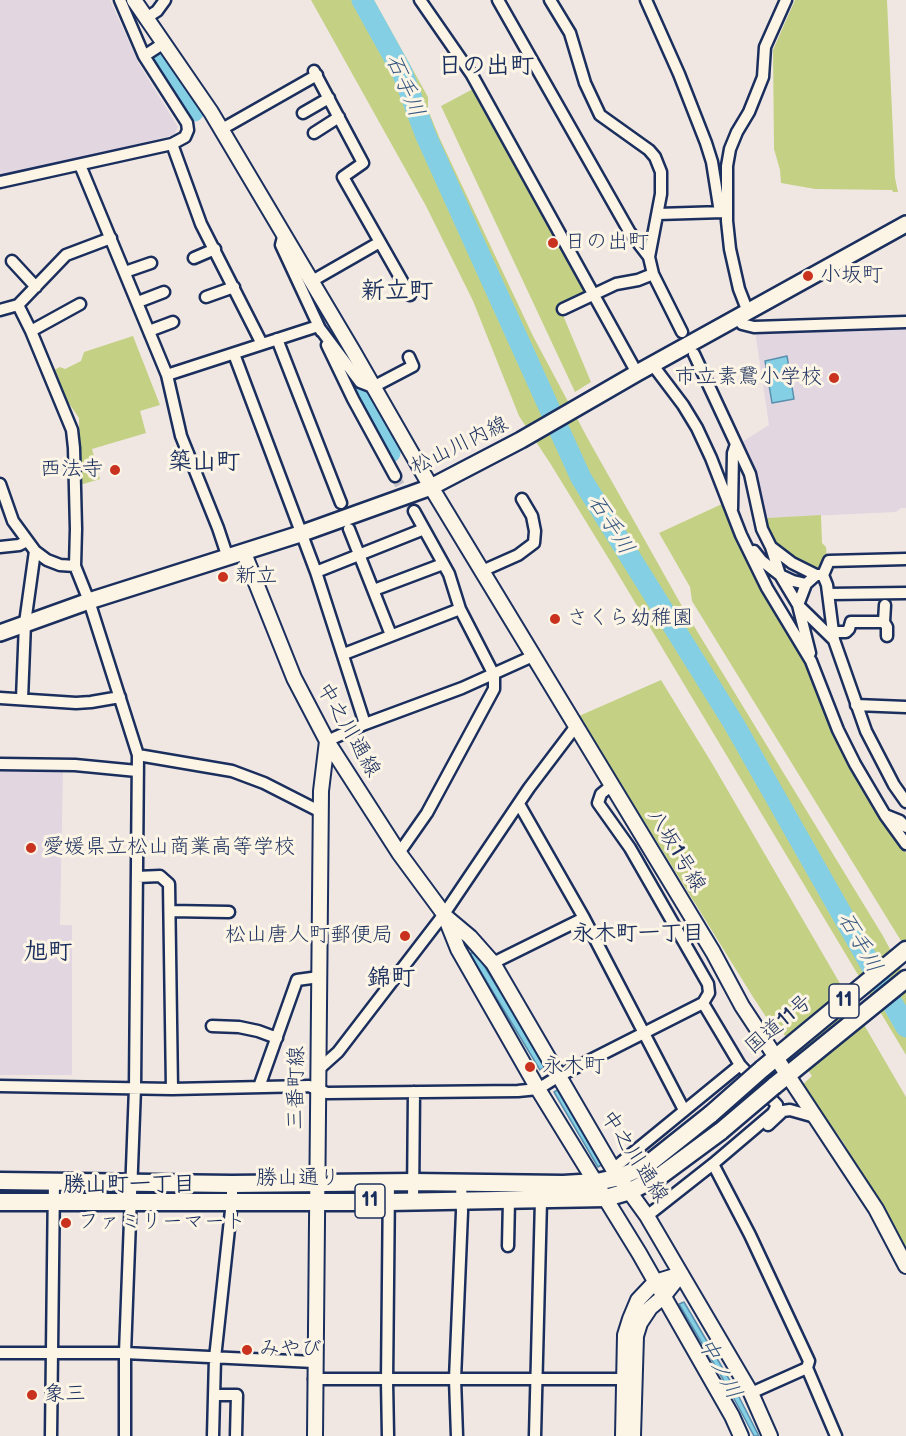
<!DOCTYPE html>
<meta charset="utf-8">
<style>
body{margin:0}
canvas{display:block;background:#f0e7e3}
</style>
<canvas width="906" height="1436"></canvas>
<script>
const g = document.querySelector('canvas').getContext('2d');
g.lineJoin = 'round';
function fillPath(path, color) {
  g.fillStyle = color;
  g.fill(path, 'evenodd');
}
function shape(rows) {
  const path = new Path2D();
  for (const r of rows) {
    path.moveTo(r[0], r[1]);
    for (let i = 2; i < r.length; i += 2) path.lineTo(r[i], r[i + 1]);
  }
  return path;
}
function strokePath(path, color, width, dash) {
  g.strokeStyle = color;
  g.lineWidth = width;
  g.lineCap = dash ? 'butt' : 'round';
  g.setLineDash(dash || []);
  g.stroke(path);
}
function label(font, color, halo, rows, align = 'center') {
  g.font = font + ' "Balsamiq Sans","Klee One",sans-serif';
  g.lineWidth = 6;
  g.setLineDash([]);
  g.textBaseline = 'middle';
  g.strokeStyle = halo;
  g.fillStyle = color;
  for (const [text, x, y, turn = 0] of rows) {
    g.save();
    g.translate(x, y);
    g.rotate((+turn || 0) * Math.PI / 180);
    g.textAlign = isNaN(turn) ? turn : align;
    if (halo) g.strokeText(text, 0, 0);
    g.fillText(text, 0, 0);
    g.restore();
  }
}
fillPath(shape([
 [0,0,110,0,139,64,178,127,174,135,0,178],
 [906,328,906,508,901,508,896,512,766,518,760,505,755,472,742,442,769,425,755,331],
 [0,769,63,770,60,925,72,925,72,1075,0,1075]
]), '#e2d6e1');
fillPath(shape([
 [311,0,374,0,428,97,428,110,440,139,533,336,588,439,683,608,883,936,906,979,906,1055,615,569,550,463,519,416,473,301,426,206],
 [795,0,887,0,895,178,898,192,893,192,892,190,815,189,781,183,780,170,774,149,773,50],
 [473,89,587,296,560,308,591,382,575,392,441,106],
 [133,336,160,405,140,411,146,433,92,449,100,479,80,485,79,418,68,402,54,370,60,367,65,369,81,361,84,352],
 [722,504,731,527,763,591,804,663,838,738,874,809,906,853,906,949,692,601,690,587,659,533],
 [821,515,822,543,826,547,827,559,818,569,812,570,787,556,772,537,766,524,766,518],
 [661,680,713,765,906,1097,906,1254,843,1142,802,1085,812,1076,783,1033,776,1032,753,997,579,716]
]), '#c4d185');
const water = shape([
 [787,356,794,399,772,403,765,361,787,356],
 [475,951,546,1066,540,1070,470,954,475,951],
 [559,1089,603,1164,598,1167,554,1092,559,1089],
 [684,1302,736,1391,759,1436,754,1436,731,1393,679,1304,684,1302]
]);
fillPath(water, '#84cfe4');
strokePath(water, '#5a8fae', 1.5);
strokePath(shape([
 [362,0,402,72,426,136,581,478,734,724,906,1027],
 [164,62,194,111],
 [349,381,390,453]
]), '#84cfe4', 21);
strokePath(shape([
 [395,476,414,511]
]), '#c5c2c8', 10, [10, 5]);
const minor = shape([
 [120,0,144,56],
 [420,0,472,75,637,373],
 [498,0,629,231,649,257,653,274,682,332],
 [550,0,570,33,585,83,600,115,649,150,655,157,661,172,661,194,649,257],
 [646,0,679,74,706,143,712,162,719,206,723,212,727,212],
 [146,18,157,11,165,0],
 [314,71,363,163,343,177,410,295],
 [303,113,329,98],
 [222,129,317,75],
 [314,133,339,117],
 [172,144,201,224,262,344],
 [80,165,167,375,181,436,218,528,228,558],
 [0,182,172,144,185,137,188,130,187,123,144,56,164,43],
 [658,214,723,212],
 [284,233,281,245,321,331],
 [194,258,215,249],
 [12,261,36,287],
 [125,272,151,263],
 [312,281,380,242],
 [206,297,234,287],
 [138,302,164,292],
 [18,305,66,255,111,238],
 [563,309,616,284,638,280,653,274],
 [0,310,18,305,31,331,72,430,74,448,76,529,75,566,89,601,138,755,135,1088,125,1353,125,1436],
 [748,312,739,289,730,249,727,221,727,166,730,149,737,132,749,112,763,77,765,47,786,0],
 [738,318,742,324,754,327,906,322],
 [31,331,80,304],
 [149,331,173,322],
 [277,339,341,503],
 [327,345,353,399,395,476],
 [234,354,316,572,365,724],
 [694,354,750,474,762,529,771,547,780,575,798,605,834,640,866,731,894,785,906,802],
 [652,364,683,405,697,428,711,458,741,535,767,588,811,661,838,730,855,764,885,815,906,844],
 [167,375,318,326,360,382,373,387,413,366,409,357],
 [0,484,13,521,35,551,47,560,60,565,75,566],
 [732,509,733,453,736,444],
 [349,529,391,635],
 [0,547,19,545,27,541],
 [771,547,792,563,816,575],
 [754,551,762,561,780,575,793,581,806,584,816,575,823,575],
 [482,571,518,555,534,543,535,531,532,516,522,499],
 [316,572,424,529],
 [806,584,798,605,810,653],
 [374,590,443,564],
 [829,594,906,593],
 [885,605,884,622,887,627,887,636],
 [833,632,846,632,849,629,851,622,884,622],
 [834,640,827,585,823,575,829,561,906,559],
 [344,654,460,609],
 [0,698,76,703,91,702,120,697],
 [22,699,25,623,35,551],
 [856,705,906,707],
 [327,741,365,724,462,688,533,656],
 [138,755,232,771,264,783,321,812],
 [0,764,75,765,137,771],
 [612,785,601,794,598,803,630,848,708,984,709,993,703,1003],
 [519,804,584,918,684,1110],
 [885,815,900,821,906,827],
 [399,853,427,813,494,689,494,675,460,609,449,574,414,511],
 [137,877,160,876,169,884,172,1089],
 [170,911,229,912],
 [493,963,584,918],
 [212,1026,239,1027,258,1031,277,1038],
 [319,1069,338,1052,444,914,529,788,576,726],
 [0,1086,172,1089,309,1086,327,1093,518,1091,538,1089,559,1076,703,1003,740,1065],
 [259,1087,297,980,319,977],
 [768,1125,783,1111,790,1110,815,1117],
 [713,1164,750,1235,809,1361,807,1368,751,1393],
 [613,1169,740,1065,777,1105,773,1113,713,1164,647,1216],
 [413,1201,414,1092],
 [508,1246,509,1200],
 [0,1353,125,1353,314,1362],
 [807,1368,836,1436],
 [314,1379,624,1379],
 [214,1395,237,1395,236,1436],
 [51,1436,54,1181],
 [213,1436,215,1358,232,1201,232,1184],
 [388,1436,387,1381,389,1182],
 [457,1436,455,1379,462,1212,461,1183],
 [535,1436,541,1200]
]);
const tertiary = shape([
 [134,0,211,112,353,351,431,487,713,952,742,1006,876,1209,906,1266],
 [244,553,294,678,327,741,399,853,444,914,458,949,538,1089,639,1253,732,1416,741,1436],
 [445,916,470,937,493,963,613,1169,647,1216,681,1274,751,1393,770,1436],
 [315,1436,321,791,327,741],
 [623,1436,625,1335,630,1319,638,1300,655,1282,681,1274],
 [633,1436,636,1336,640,1323,650,1308,663,1297,681,1274]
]);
const secondary = shape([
 [0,633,89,601,300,534,431,487,521,440,637,373,906,224]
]);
const trunk = shape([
 [762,1069,906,950],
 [774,1086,906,979],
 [0,1181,232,1184,413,1182,563,1184,597,1182,620,1177,647,1165,711,1114],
 [0,1202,389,1202,606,1198,630,1191,660,1176,721,1131]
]);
strokePath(minor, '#1b2f5e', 15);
strokePath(tertiary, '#1b2f5e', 18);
strokePath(secondary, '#1b2f5e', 20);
strokePath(trunk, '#1b2f5e', 21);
strokePath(minor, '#fcf5e5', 10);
strokePath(tertiary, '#fcf5e5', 14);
strokePath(secondary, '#fcf5e5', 15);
strokePath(trunk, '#fcf5e5', 16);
const trunkBridge = shape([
 [711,1114,762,1069],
 [721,1131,774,1086]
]);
strokePath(trunkBridge, '#1b2f5e', 21, []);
strokePath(trunkBridge, '#fcf5e5', 16);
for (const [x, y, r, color] of [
 [553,243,6,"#c8321e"],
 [808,276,6,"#c8321e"],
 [834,378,6,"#c8321e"],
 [115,470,6,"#c8321e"],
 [223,577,6,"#c8321e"],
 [555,619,6,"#c8321e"],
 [31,848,6,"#c8321e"],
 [405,936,6,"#c8321e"],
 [530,1067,6,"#c8321e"],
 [66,1223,6,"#c8321e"],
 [247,1350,6,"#c8321e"],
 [32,1395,6,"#c8321e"]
]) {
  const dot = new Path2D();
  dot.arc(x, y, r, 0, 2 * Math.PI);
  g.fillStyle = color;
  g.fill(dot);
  strokePath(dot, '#fcf5e5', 2);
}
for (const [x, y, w] of [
 [844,1001,30],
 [370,1201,30]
]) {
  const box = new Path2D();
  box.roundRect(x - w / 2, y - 17, w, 34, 4.5);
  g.fillStyle = '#fcf5e5';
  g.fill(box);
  strokePath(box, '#1b2f5e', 1.5);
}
label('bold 20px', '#1b2f5e', null, [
 ["11",844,1001],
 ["11",370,1201]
]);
label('21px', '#1b2f5e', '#fcf5e5', [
 ["日の出町",565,243],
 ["小坂町",820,276],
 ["市立素鵞小学校",822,378,"right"],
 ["西法寺",103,470,"right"],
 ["新立",235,577],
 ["さくら幼稚園",567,619],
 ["愛媛県立松山商業高等学校",43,848],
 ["松山唐人町郵便局",393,936,"right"],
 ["永木町",542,1067],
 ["ファミリーマート",78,1223],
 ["みやび",259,1350],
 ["象三",44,1395]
], 'left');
label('21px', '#1b2f5e', '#fcf5e5', [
 ["松山川内線",460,446,-26],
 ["中之川通線",348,730,60],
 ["八坂1号線",676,851,59],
 ["国道11号",779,1025,-40],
 ["三番町線",297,1088,-89],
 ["中之川通線",634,1157,57],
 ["勝山通り",298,1179]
]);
label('italic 22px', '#355780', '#fcf5e5', [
 ["石手川",404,86,67],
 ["石手川",610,525,58],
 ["石手川",859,943,60],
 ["中ノ川",719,1369,61]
]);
label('bold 22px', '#1b2f5e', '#fcf5e5', [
 ["永木町一丁目",638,934],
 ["勝山町一丁目",129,1185]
]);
label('bold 24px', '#1b2f5e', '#fcf5e5', [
 ["日の出町",486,67],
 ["新立町",397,292],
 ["築山町",204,463],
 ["旭町",48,953],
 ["錦町",391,979]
]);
</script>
